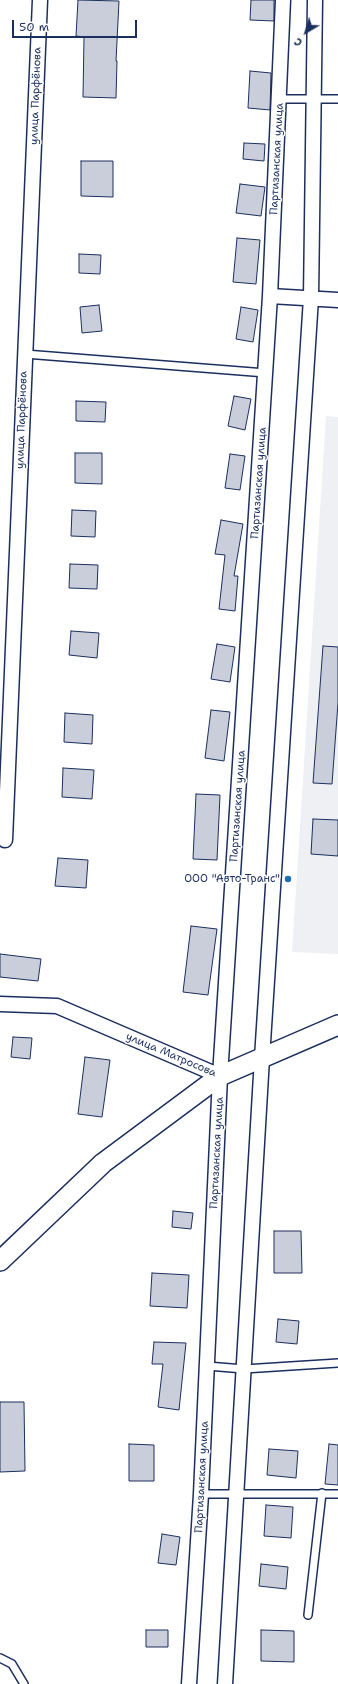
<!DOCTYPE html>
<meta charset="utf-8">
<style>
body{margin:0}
#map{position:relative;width:338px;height:1684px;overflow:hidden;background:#fff;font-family:"Shantell Sans",sans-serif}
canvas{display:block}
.north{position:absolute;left:286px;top:12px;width:40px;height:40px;-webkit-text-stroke:3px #fff;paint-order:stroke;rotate:218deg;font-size:11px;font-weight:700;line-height:16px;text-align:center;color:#1b2f5e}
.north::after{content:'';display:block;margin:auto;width:14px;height:18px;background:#1b2f5e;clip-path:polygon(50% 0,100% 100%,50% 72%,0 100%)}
.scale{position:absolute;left:12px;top:20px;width:125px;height:18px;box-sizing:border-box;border:2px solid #1b2f5e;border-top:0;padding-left:5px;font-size:12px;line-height:14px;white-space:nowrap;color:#1b2f5e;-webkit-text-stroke:3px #fff;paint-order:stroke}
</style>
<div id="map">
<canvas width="338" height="1684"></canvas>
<div class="north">С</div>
<div class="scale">50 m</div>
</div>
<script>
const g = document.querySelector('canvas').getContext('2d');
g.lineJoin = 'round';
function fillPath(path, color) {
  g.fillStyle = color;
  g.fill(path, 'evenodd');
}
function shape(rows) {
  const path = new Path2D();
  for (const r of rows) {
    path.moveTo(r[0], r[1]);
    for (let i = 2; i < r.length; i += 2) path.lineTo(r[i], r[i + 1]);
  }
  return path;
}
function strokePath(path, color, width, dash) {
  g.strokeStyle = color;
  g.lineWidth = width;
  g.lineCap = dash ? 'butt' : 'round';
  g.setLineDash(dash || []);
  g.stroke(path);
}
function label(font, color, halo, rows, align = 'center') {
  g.font = font + ' "Shantell Sans",sans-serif';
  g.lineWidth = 3;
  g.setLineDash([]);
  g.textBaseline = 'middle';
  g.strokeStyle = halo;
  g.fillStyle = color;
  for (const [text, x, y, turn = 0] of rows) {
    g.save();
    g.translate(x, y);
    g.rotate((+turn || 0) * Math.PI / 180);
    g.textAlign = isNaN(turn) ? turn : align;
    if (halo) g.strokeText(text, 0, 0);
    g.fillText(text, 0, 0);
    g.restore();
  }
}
fillPath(shape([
 [326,416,338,417,338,954,292,952]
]), '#eff0f4');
const building = shape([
 [78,0,119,1,116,61,117,61,116,98,83,97,84,37,76,36,78,0],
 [251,0,274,0,274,21,250,20,251,0],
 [250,71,271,73,270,110,248,108,250,71],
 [244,143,265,144,264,161,243,159,244,143],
 [81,161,113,161,113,197,81,196,81,161],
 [240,184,265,187,261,216,236,213,240,184],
 [237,238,260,240,256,284,233,282,237,238],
 [79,254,101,255,100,274,79,273,79,254],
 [99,305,102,331,82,333,80,307,99,305],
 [241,307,258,310,253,342,236,339,241,307],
 [234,396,251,399,245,430,228,426,234,396],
 [76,401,106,402,105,422,76,421,76,401],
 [75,453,102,453,102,484,75,483,75,453],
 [230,454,245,456,240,490,225,488,230,454],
 [72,510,96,511,95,537,71,536,72,510],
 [221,520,243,524,234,576,238,576,235,611,219,609,225,555,215,554,221,520],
 [70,564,98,565,97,589,69,588,70,564],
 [71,631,99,633,97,658,69,655,71,631],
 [217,644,235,647,230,682,211,679,217,644],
 [323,646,338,647,338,703,332,784,313,783,323,646],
 [211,710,230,712,224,761,205,758,211,710],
 [65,713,93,715,92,744,64,742,65,713],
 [63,768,94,770,92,799,62,797,63,768],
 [196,794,220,795,217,860,193,859,196,794],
 [313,819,338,820,338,856,311,854,313,819],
 [58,858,88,860,86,888,55,886,58,858],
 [191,926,217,929,208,995,183,992,191,926],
 [0,954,41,959,38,981,0,977,0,954],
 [13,1037,32,1038,30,1059,11,1057,13,1037],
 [85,1057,110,1060,102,1117,78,1114,85,1057],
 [173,1211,193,1213,191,1229,172,1227,173,1211],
 [274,1231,301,1231,302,1273,274,1273,274,1231],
 [152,1273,189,1275,187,1308,150,1306,152,1273],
 [278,1319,299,1321,297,1344,276,1342,278,1319],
 [154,1342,186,1343,179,1410,158,1407,163,1364,152,1364,154,1342],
 [0,1402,24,1402,25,1471,0,1472,0,1402],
 [129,1444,154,1445,154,1481,129,1481,129,1444],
 [329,1444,338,1445,338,1485,325,1484,329,1444],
 [269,1449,298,1451,296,1478,267,1475,269,1449],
 [266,1505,293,1507,291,1538,264,1536,266,1505],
 [162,1534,180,1537,176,1565,158,1563,162,1534],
 [261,1564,288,1567,286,1589,259,1586,261,1564],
 [146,1630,168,1630,168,1647,146,1647,146,1630],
 [261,1630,294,1631,294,1662,261,1661,261,1630]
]);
fillPath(building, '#caceda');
strokePath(building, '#1b2f5e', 1);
const service = shape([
 [280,99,338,99],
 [25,354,266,373],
 [207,1366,244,1369,338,1363],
 [201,1494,338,1494],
 [308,1615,322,1493],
 [0,1658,12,1664,24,1684]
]);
const minor = shape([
 [270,296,338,300],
 [5,840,40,0],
 [0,1004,57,1006,220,1076],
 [189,1684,201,1494,220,1076,270,296,283,0],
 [225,1684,262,1058,311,298,315,0]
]);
const secondary = shape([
 [0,1261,103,1163,220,1076,338,1025]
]);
strokePath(service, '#1b2f5e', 10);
strokePath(minor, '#1b2f5e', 17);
strokePath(secondary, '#1b2f5e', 22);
strokePath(service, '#fff', 7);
strokePath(minor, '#fff', 14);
strokePath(secondary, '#fff', 19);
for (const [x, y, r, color] of [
 [288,879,4,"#1f6fb2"]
]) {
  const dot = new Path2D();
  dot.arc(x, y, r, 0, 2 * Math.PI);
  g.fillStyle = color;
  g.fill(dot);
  strokePath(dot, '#fff', 1.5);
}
label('11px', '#1b2f5e', '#fff', [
 ["улица Парфёнова",36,96,-88],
 ["Партизанская улица",277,159,-87],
 ["улица Парфёнова",22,420,-88],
 ["Партизанская улица",259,483,-86],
 ["Партизанская улица",238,806,-86],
 ["улица Матросова",171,1055,23],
 ["Партизанская улица",217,1153,-87],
 ["Партизанская улица",202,1477,-87]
]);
label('11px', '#1b2f5e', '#fff', [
 ["ООО \"Авто-Транс\"",280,879]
], 'right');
</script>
